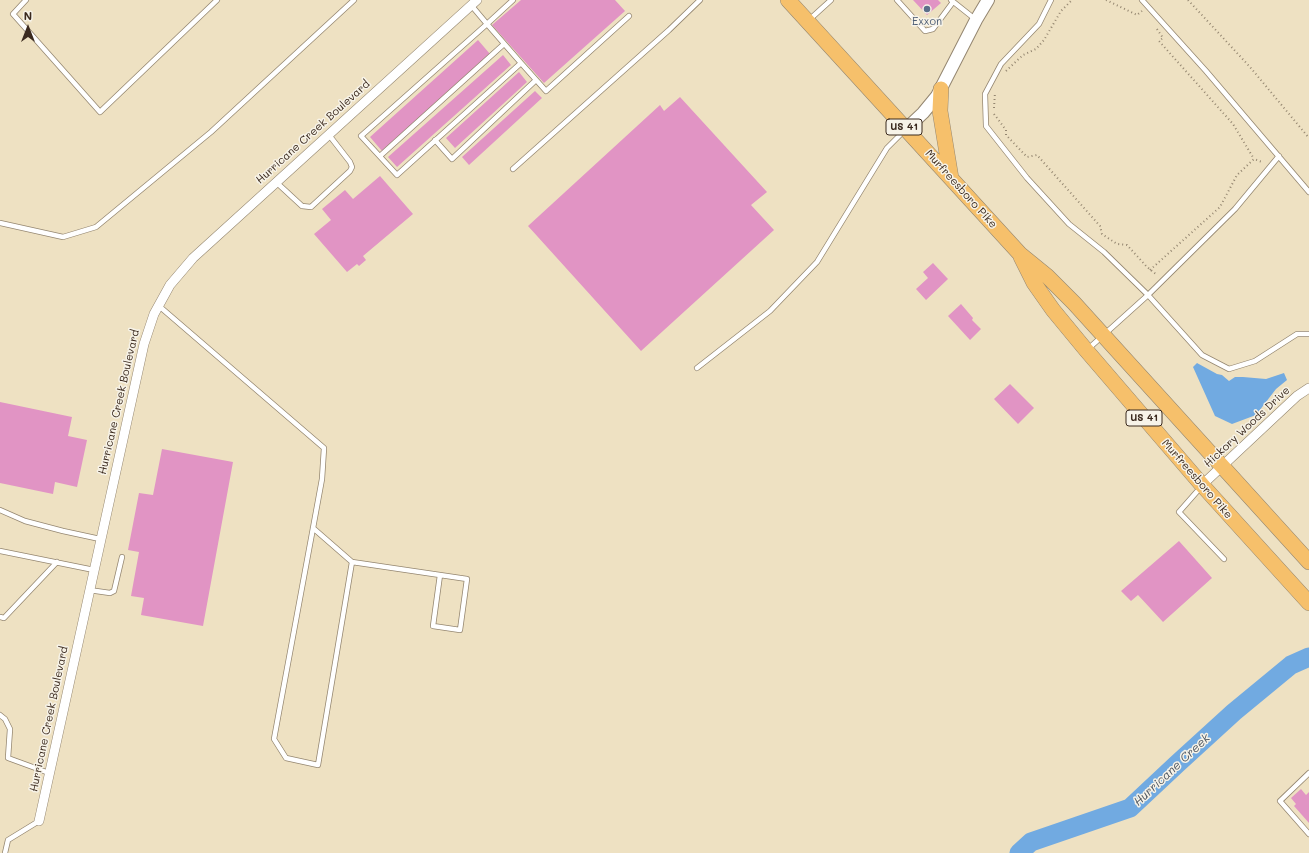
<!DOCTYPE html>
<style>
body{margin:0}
#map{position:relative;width:1309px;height:853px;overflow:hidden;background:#eee1c2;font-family:Mali,sans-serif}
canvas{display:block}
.north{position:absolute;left:8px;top:8px;width:40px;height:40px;-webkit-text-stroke:3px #f7f3e8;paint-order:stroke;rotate:0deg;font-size:11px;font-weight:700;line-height:16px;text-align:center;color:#3b2a1e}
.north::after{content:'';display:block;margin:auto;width:14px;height:18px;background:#3b2a1e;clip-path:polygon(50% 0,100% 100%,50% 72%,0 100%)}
</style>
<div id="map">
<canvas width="1309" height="853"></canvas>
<div class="north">N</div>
</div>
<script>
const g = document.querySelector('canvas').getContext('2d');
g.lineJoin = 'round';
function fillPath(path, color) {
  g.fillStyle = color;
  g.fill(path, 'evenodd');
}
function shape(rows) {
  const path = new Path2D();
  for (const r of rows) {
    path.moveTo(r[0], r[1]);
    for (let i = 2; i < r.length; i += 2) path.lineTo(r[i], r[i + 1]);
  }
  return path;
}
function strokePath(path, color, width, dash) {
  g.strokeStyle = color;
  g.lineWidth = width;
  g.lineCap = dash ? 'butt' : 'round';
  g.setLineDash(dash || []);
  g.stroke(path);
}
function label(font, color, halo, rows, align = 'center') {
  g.font = font + ' Mali,sans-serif';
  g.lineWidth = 3;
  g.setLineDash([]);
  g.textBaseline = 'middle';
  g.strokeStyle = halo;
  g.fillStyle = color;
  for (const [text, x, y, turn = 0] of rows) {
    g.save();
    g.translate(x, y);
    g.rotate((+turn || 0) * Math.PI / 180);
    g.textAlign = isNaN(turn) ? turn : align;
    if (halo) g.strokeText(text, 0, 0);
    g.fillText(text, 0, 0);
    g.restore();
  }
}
fillPath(shape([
 [1197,363,1217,374,1222,375,1229,381,1235,377,1243,377,1266,379,1284,373,1287,380,1276,389,1256,415,1232,424,1215,416,1193,367]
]), '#71aae1');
strokePath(shape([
 [1019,853,1031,842,1130,808,1177,764,1234,712,1291,665,1309,657]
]), '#71aae1', 19);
fillPath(shape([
 [521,0,615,0,625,11,544,83,492,25],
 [913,0,938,0,941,3,927,15],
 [478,40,490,54,382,151,370,137],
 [503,55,511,65,397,167,388,157],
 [519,72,527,82,455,148,446,138],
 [535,91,542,98,469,165,462,157],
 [680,97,767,192,751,205,774,230,641,351,528,226,660,105,664,111],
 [380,176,413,214,363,256,366,260,359,266,357,264,347,272,314,234,331,220,322,209,345,190,353,199],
 [933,263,948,279,926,300,916,289,928,278,923,272],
 [961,304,973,318,972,320,981,329,970,340,948,316],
 [1010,384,1034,408,1018,424,994,399],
 [0,402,72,417,68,436,87,440,77,487,55,482,53,494,0,483],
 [162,449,233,462,203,626,141,615,144,598,131,596,139,552,128,550,139,493,153,495],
 [1179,541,1212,578,1163,622,1138,595,1131,601,1121,591],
 [1301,789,1306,795,1309,792,1309,823,1294,806,1296,804,1291,798]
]), '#e194c4');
const service = shape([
 [26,0,13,14,100,112,217,0],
 [897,0,925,31,933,29,953,2],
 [951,0,975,19],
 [1051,0,1039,24,1001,64,985,94,986,126,1027,178,1069,224,1104,252,1148,295,1088,349],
 [1142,0,1206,71,1309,192],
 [471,5,487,24,513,0],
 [809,20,831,0],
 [487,24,521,63,397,175,361,136,487,24],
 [521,63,546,91,629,16],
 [435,140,452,159,536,80],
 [380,156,504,44],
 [1279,156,1235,209,1148,295,1202,355,1229,369,1255,361,1297,334,1309,334],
 [513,169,669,30,700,0],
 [276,182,302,206,311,207,350,171,352,167,350,162,329,135],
 [0,223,63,237,96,227,211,132,354,0],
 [159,306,324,448,322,479,313,528,274,739,286,758,318,765,352,562,313,528],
 [697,368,770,311,817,262,887,148,905,130],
 [1201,487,1179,512,1224,559],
 [0,510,25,521,63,531,100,539],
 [0,551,94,570],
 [352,562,440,575,467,579,460,630,433,626,440,575],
 [89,590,110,593,114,591,122,557],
 [0,617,4,618,57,562],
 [0,715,5,719,10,729,8,758,49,773],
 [1309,773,1280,801,1309,834],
 [5,853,8,840,39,821]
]);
const minor = shape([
 [1202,485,1297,396,1309,388],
 [39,821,144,344,154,314,170,285,193,258,477,0]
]);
const tertiary = shape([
 [906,129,923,113,937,96,976,20,988,0]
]);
const primary = shape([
 [788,0,1020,254,1047,276,1074,303,1309,562],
 [941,89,940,111,951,178],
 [1021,257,1034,283,1053,310,1086,350,1202,485,1309,603]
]);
strokePath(service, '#948670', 6);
strokePath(minor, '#948670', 10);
strokePath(tertiary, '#948670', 14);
strokePath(primary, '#948670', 16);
strokePath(shape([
 [1106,0,1137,15,1142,11],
 [1188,0,1250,67,1309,138],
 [1157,29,1163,38,1159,41,1233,124,1254,159],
 [1006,71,1023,55,1036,49,1044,40,1061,11,1072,0],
 [994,108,995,92],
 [994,114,1006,130,1006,135,1027,157,1037,155,1100,226,1102,234,1117,244,1127,245,1147,267,1157,275],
 [1150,270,1220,207,1237,175,1254,159,1262,162]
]), '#948670', 2, [1, 3]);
strokePath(service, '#fff', 4.5);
strokePath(minor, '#fff', 9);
strokePath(tertiary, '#fff', 12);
strokePath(primary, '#f6c06b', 15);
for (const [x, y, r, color] of [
 [927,9,4,"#5c6f8a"]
]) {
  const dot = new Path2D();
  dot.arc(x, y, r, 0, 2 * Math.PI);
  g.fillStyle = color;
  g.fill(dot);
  strokePath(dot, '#f7f3e8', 1.5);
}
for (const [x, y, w] of [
 [904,127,36],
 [1144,418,36]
]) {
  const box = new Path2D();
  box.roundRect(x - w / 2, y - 8, w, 16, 3);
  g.fillStyle = '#f7f3e8';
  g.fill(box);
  strokePath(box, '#3b2a1e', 1);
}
label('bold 10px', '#3b2a1e', null, [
 ["US 41",904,127],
 ["US 41",1144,418]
]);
label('11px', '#4e5e75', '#f7f3e8', [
 ["Exxon",927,22]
]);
label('11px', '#3b2a1e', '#f7f3e8', [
 ["Hurricane Creek Boulevard",313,132,-42],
 ["Murfreesboro Pike",961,189,48],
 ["Hurricane Creek Boulevard",119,402,-77],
 ["Hickory Woods Drive",1247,427,-43],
 ["Murfreesboro Pike",1197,479,49],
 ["Hurricane Creek Boulevard",49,719,-78]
]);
label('italic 12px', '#4e5762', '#f7f3e8', [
 ["Hurricane Creek",1172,770,-43]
]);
</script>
